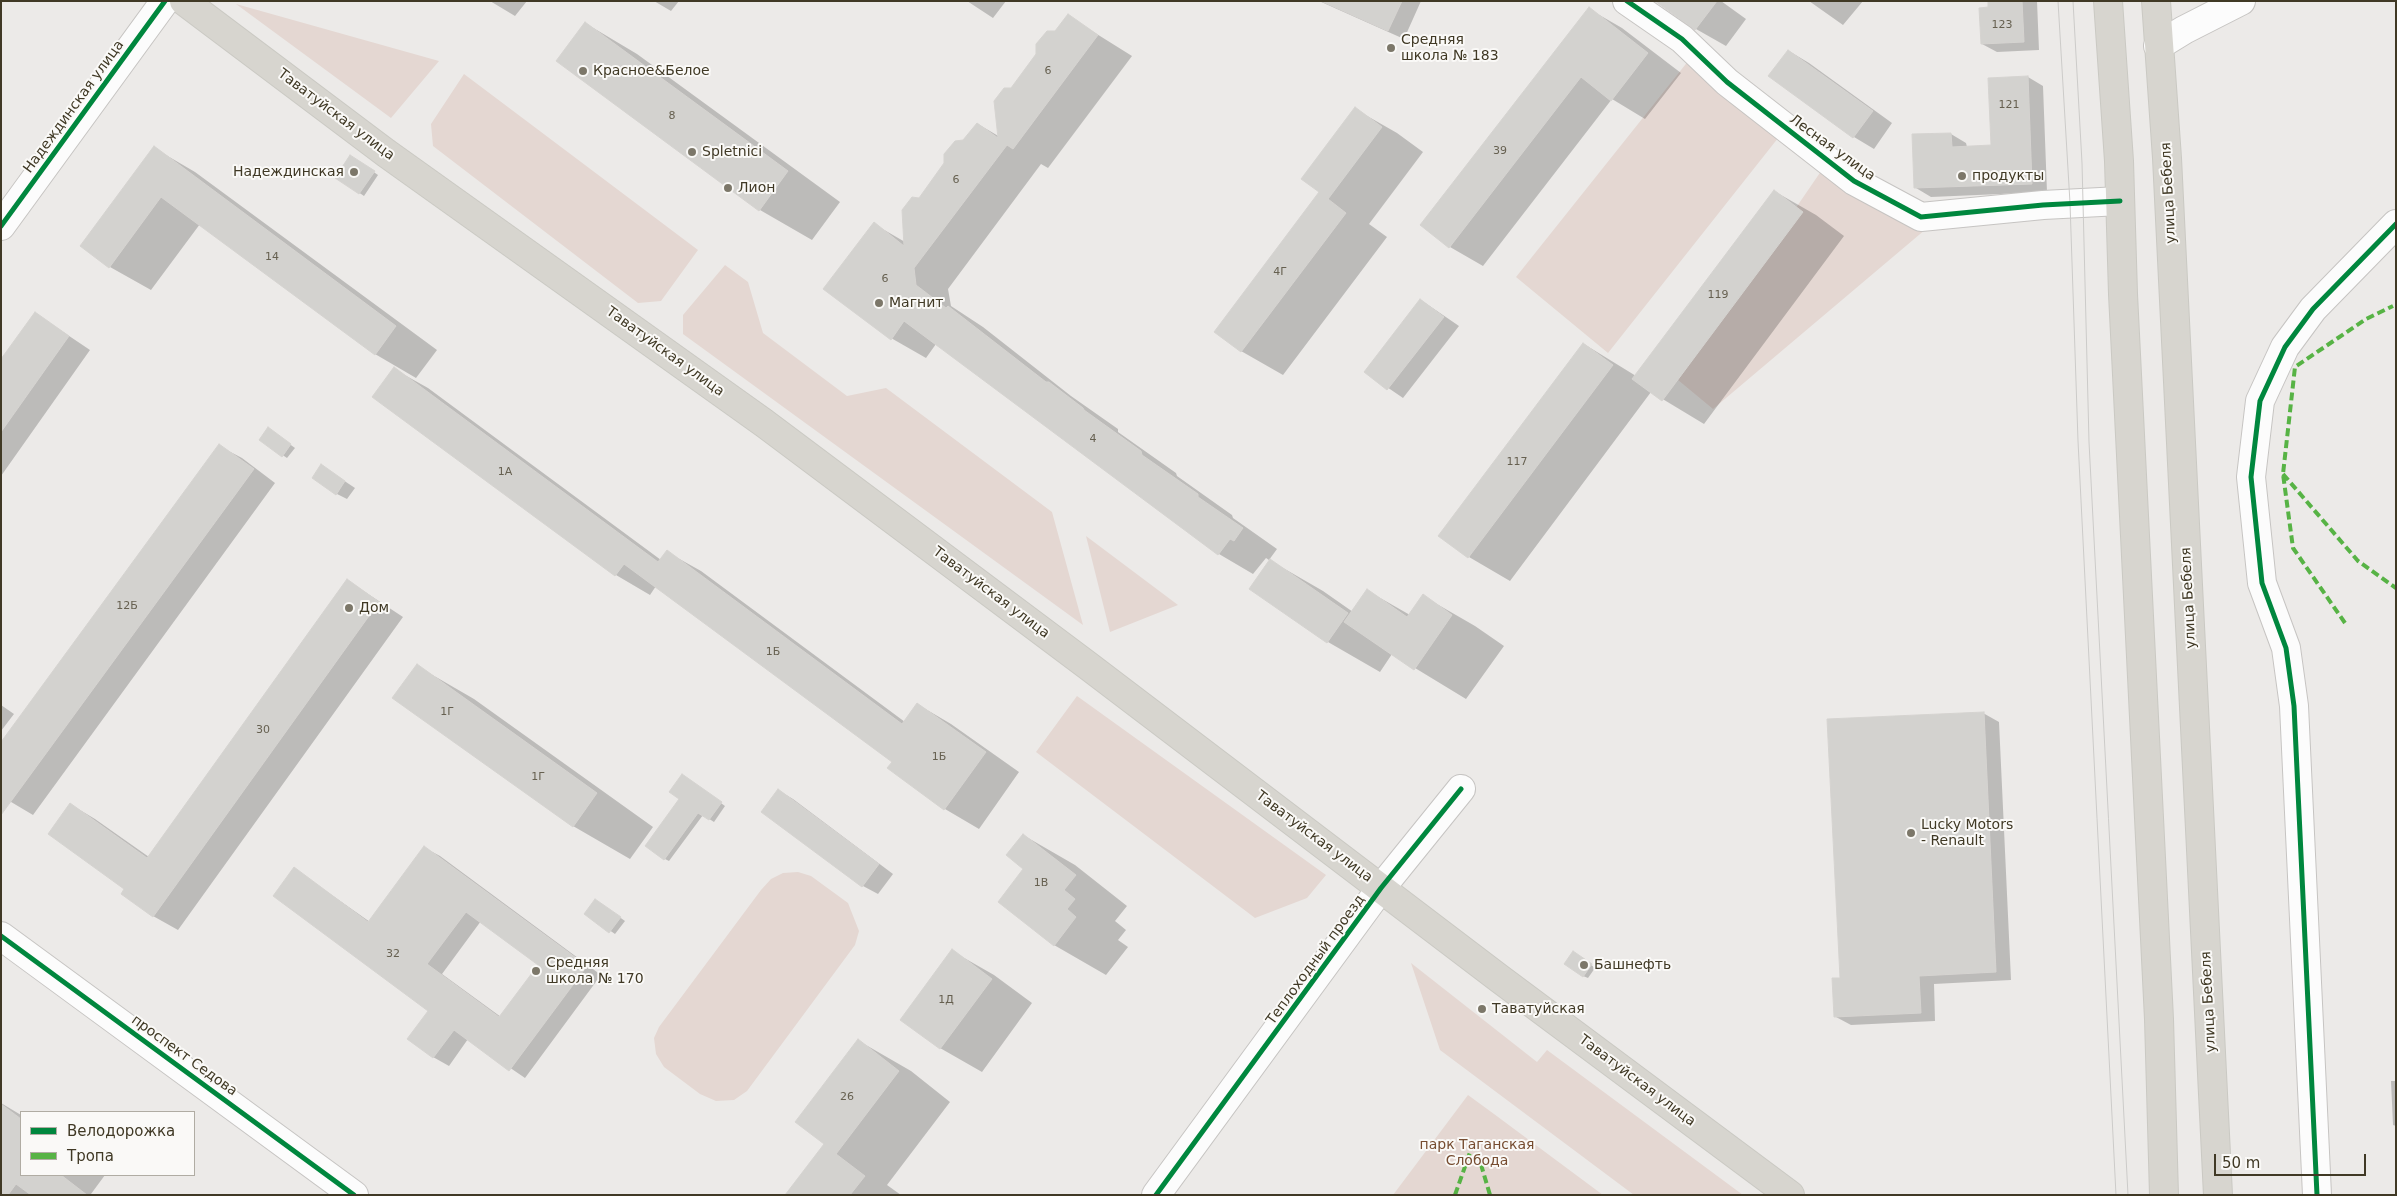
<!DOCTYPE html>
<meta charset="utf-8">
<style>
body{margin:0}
#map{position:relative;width:2397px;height:1196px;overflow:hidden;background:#eceae8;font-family:"DejaVu Sans",sans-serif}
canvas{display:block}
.frame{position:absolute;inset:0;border:2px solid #403925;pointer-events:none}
.legend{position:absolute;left:20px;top:1111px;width:175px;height:65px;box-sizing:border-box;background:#faf9f7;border:1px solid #b0aca3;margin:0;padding:6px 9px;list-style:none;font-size:15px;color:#403925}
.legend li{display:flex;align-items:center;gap:10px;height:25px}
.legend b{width:25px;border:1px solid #b0aca3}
.scale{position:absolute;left:2214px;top:1154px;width:152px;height:22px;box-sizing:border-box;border:2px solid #403925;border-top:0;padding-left:6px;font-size:15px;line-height:18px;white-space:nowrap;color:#403925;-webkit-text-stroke:4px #faf9f7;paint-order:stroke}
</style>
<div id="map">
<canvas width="2397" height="1196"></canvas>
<div class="frame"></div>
<ul class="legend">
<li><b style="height:6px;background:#00873e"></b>Велодорожка</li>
<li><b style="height:6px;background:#57b345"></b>Тропа</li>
</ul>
<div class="scale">50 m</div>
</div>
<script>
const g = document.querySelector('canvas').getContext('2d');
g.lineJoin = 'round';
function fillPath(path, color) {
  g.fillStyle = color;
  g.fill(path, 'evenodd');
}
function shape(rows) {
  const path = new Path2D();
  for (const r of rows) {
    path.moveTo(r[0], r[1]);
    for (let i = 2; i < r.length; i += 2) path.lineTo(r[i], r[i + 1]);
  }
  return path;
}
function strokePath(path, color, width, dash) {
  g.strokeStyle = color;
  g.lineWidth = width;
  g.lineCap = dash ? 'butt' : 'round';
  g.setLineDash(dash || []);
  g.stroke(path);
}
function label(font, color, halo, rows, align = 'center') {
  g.font = font + ' "DejaVu Sans",sans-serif';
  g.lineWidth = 4;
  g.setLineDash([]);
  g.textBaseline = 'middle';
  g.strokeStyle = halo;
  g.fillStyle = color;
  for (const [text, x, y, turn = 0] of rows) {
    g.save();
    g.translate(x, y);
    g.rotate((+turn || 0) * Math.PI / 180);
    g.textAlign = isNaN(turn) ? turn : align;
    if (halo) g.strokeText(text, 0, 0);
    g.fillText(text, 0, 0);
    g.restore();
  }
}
fillPath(shape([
 [236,4,439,61,391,118],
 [1689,60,1786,128,1608,353,1516,277],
 [464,74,698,250,661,301,638,303,433,146,431,124],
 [1828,161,1926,229,1713,409,1678,380],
 [725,265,748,282,763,333,847,396,886,388,1052,512,1083,625,683,334,683,315],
 [1086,536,1178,605,1110,632],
 [1077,696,1326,875,1307,898,1255,918,1036,752],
 [798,872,811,876,848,903,859,931,855,945,747,1091,734,1100,716,1101,700,1094,664,1067,656,1054,654,1038,659,1027,761,890,771,879,783,873],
 [1411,963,1537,1062,1547,1050,1743,1195,1634,1195,1440,1050],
 [1468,1095,1494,1114,1603,1195,1393,1195]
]), '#e4d7d2');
fillPath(shape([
 [490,1,527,1,515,16],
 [654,1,679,1,671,11],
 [967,1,1006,1,993,18],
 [1319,1,1421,1,1404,39],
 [1658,1,1721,1,1746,19,1726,46,1696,29],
 [1809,1,1863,1,1843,25],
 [1989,1,2037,1,2039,50,1997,52,1982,44],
 [1589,9,1622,28,1681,73,1645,119,1612,99,1483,266,1450,247],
 [1068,16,1132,56,1048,168,1041,164,948,289,951,306,983,327,1071,396,1118,429,1118,432,1176,473,1177,476,1232,515,1233,518,1277,549,1269,560,1266,558,1253,574,1219,554,936,344,926,358,891,338,874,224,905,242,920,199,978,124,1000,137,1011,89],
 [585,23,637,54,840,202,812,240,760,210,558,61],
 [1789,51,1809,63,1892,123,1874,149,1854,137],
 [2028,77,2043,86,2047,192,1931,197,1916,188,1914,135,1951,134,1966,143,1967,147,1992,147],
 [1355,109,1397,133,1423,152,1369,224,1387,237,1283,375,1241,351,1321,192],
 [154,148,195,172,437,350,416,378,375,354,200,224,151,290,110,267],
 [355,159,378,175,364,196,336,177],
 [1774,191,1816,215,1844,236,1704,424,1651,392,1510,581,1469,557,1584,344,1636,376],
 [1421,300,1459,326,1403,398,1365,372],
 [35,313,90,350,1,476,1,361],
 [394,369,428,388,661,560,667,552,701,571,905,722,917,704,951,724,1019,772,979,829,945,809,889,768,893,762,656,586,650,595,616,575,374,396],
 [273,432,295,448,287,458,260,440],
 [219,446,242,458,275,483,33,815,1,796],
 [331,472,355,488,347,499,337,494],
 [1271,561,1323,591,1353,612,1368,591,1410,615,1423,596,1475,626,1504,646,1466,699,1392,654,1380,672,1328,642],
 [347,580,403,617,178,930,153,916,126,889,70,804,95,819,149,857],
 [417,666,474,699,653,827,630,859,573,826],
 [1,705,14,714,1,731],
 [1983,713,1999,722,2011,980,1934,984,1935,1021,1851,1025,1836,1017,1841,979],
 [686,778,725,806,714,822,703,815,669,861,665,859],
 [778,790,793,799,893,874,878,894,863,886],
 [1023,835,1075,865,1127,906,1115,921,1126,930,1118,940,1128,947,1106,975,1054,945,1025,869],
 [425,848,440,856,601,975,525,1078,468,1039,449,1066,433,1057,430,1011,295,869,370,922],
 [481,921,540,964,501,1017,442,974],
 [600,903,625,921,615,934,586,914],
 [952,951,994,975,1032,1003,982,1072,940,1048],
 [1578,955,1595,968,1588,978,1583,976],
 [859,1041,911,1071,950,1102,887,1185,901,1195,787,1195,826,1144],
 [2391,1081,2396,1081,2396,1126,2393,1125],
 [1,1103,21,1115,21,1175,105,1175,91,1194,93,1195,1,1195]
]), '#0003');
const building = shape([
 [1321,1,1402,1,1388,31,1321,1],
 [1655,1,1717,1,1695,30,1655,1],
 [1988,1,2022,1,2024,42,1981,44,1979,8,1988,7,1988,1],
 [1589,7,1648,53,1611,101,1581,77,1449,248,1420,225,1589,7],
 [1068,14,1098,35,1013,149,1007,145,914,268,916,285,946,308,948,306,1046,382,1049,382,1083,408,1084,410,1141,451,1142,455,1198,494,1198,497,1243,528,1234,541,1230,539,1218,555,904,321,891,340,823,289,874,222,904,246,902,210,912,197,919,198,944,163,944,154,955,141,963,140,977,123,998,138,994,101,1004,88,1011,88,1036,54,1036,44,1047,31,1055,31,1068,14],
 [585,22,788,171,759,211,556,61,585,22],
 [1788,50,1873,111,1853,138,1768,76,1788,50],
 [2028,76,2032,184,1914,188,1912,134,1951,133,1952,147,1991,145,1988,78,2028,76],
 [1355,107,1382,127,1328,199,1346,213,1241,352,1214,332,1319,192,1301,179,1355,107],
 [154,146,396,326,375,355,161,197,109,268,80,246,154,146],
 [350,155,375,171,359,194,335,178,350,155],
 [1774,190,1803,212,1662,401,1632,379,1774,190],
 [1420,299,1444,317,1387,390,1364,372,1420,299],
 [35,312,69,336,1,432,1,359,35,312],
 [1583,343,1613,365,1468,558,1438,536,1583,343],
 [394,367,658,562,667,550,902,724,917,703,986,752,944,810,887,768,892,762,624,564,615,576,372,397,394,367],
 [268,427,291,444,282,457,259,440,268,427],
 [219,444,254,469,1,815,1,742,219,444],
 [321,464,345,481,336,495,312,478,321,464],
 [1270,559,1348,613,1327,643,1249,589,1270,559],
 [347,579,379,602,153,917,121,894,124,889,48,834,70,803,147,858,347,579],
 [1367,589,1407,617,1423,594,1452,615,1414,670,1344,622,1367,589],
 [417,664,597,793,573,827,392,698,417,664],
 [1984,712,1996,972,1919,976,1921,1013,1834,1017,1832,978,1840,978,1827,719,1984,712],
 [682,774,722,802,709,820,698,813,664,860,645,846,679,799,669,792,682,774],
 [778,789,879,864,862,887,761,812,778,789],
 [1023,834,1076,875,1064,890,1075,899,1067,909,1076,917,1054,946,998,902,1023,869,1006,855,1023,834],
 [424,846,587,966,509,1071,454,1030,433,1058,407,1039,428,1011,273,896,294,867,368,922,424,846],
 [466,912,538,965,499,1017,427,964,466,912],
 [595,899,621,917,609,933,584,914,595,899],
 [952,949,992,979,940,1049,900,1020,952,949],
 [1573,951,1592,964,1583,977,1564,964,1573,951],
 [858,1039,899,1071,836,1154,865,1176,850,1195,785,1195,824,1144,795,1122,858,1039],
 [1,1104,21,1119,21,1175,61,1175,87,1195,31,1195,16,1184,8,1195,1,1195,1,1104]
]);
fillPath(building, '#d3d2cf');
strokePath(building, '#d5d3d0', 1);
const minor = shape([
 [1627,1,1682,39,1727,82,1854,181,1921,217,2043,205,2120,201],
 [2158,46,2184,30,2241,1],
 [1,226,165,1],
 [1,936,354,1195],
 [1156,1195,1381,888,1461,789],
 [2317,1195,2294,706,2286,648,2262,583,2251,477,2260,401,2285,347,2313,309,2396,224]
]);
const major = shape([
 [184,1,386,153,764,423,1087,665,1500,979,1790,1195],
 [2108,1,2119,161,2123,294,2159,1019,2164,1195],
 [2156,1,2167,158,2218,1195]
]);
strokePath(minor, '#c6c4c2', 30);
strokePath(major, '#cac9c3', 30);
strokePath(minor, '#fcfcfc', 28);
strokePath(major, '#d7d5cf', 28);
strokePath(shape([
 [2058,1,2070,203,2078,441,2116,1195],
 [2073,1,2082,163,2089,442,2128,1195]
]), '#cccbc9', 1);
strokePath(shape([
 [2283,474,2358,561,2396,588],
 [2345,623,2293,548,2283,474,2295,367,2366,319,2393,306],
 [1474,1141,1490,1195],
 [1455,1195,1474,1141]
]), '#57b345', 4, [8, 4]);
strokePath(shape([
 [1627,1,1682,39,1727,82,1854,181,1921,217,2043,205,2120,201],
 [1,226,165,1],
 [1,936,354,1195],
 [1156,1195,1381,888,1461,789],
 [2317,1195,2294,706,2286,648,2262,583,2251,477,2260,401,2285,347,2313,309,2396,224]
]), '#00873e', 5);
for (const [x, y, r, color] of [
 [1391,48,5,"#7c7769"],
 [583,71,5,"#7c7769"],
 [692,152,5,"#7c7769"],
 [354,172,5,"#7c7769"],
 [1962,176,5,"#7c7769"],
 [728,188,5,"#7c7769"],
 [879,303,5,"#7c7769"],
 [349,608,5,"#7c7769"],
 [1911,833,5,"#7c7769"],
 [1584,965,5,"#7c7769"],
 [536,971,5,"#7c7769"],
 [1482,1009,5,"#7c7769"]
]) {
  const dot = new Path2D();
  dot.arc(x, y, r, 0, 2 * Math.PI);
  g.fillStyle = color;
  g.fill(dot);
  strokePath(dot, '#faf9f7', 2);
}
label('11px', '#666050', null, [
 ["123",2002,25],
 ["6",1048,71],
 ["121",2009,105],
 ["8",672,116],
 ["39",1500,151],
 ["6",956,180],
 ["14",272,257],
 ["4Г",1280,272],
 ["6",885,279],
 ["119",1718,295],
 ["4",1093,439],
 ["117",1517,462],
 ["1А",505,472],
 ["12Б",127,606],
 ["1Б",773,652],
 ["1Г",447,712],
 ["30",263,730],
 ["1Б",939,757],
 ["1Г",538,777],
 ["1В",1041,883],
 ["32",393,954],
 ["1Д",946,1000],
 ["26",847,1097]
]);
label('14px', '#403925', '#faf9f7', [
 ["Средняя",1401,40],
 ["школа № 183",1401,56],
 ["Красное&Белое",593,71],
 ["Spletnici",702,152],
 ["Надеждинская",344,172,"right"],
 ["продукты",1972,176],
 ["Лион",738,188],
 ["Магнит",889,303],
 ["Дом",359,608],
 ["Lucky Motors",1921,825],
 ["- Renault",1921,841],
 ["Средняя",546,963],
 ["школа № 170",546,979],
 ["Башнефть",1594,965],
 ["Таватуйская",1492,1009]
], 'left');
label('14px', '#403925', '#faf9f7', [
 ["Надеждинская улица",74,107,-54],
 ["Таватуйская улица",336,115,37],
 ["Лесная улица",1832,148,36],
 ["улица Бебеля",2169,193,-93],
 ["Таватуйская улица",665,352,36],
 ["Таватуйская улица",991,593,37],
 ["улица Бебеля",2189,598,-93],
 ["Таватуйская улица",1314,837,37],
 ["Теплоходный проезд",1316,960,-54],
 ["улица Бебеля",2209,1002,-93],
 ["проспект Седова",184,1056,36],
 ["Таватуйская улица",1637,1081,37]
]);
label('14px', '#764c30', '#faf9f7', [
 ["парк Таганская",1477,1145],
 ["Слобода",1477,1161]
]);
</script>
